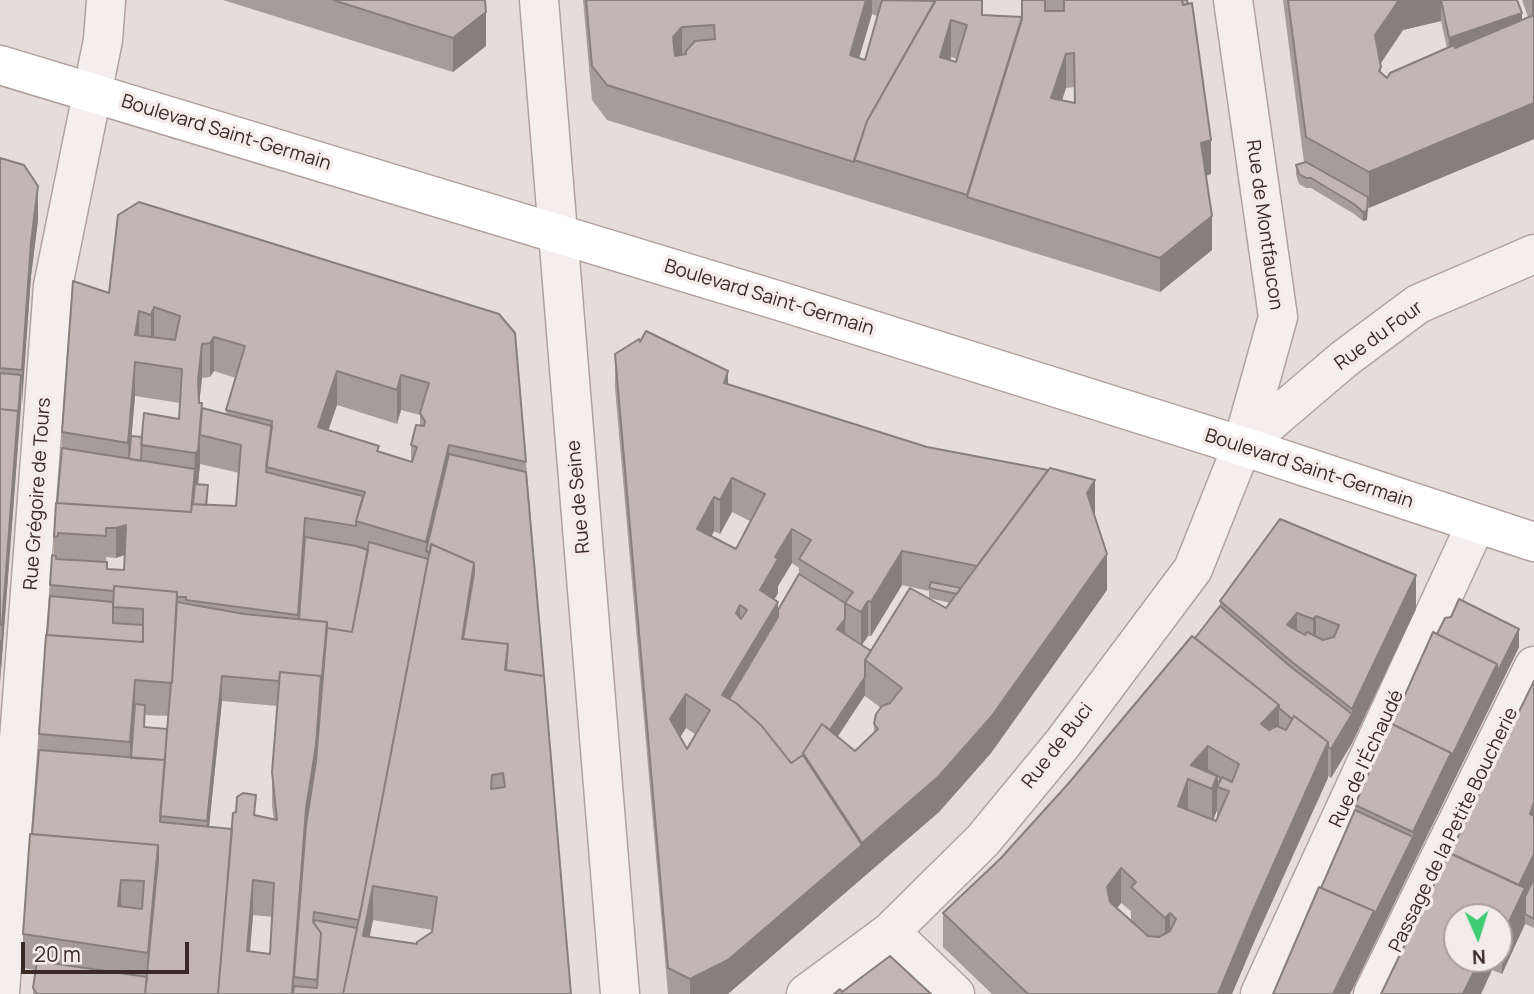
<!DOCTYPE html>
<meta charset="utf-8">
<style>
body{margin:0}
#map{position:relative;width:1534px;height:994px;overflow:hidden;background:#e6dcdb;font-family:Manrope,sans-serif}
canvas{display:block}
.north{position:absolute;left:1443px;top:903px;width:70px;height:70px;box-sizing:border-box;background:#f4ebea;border:2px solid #aa9d9c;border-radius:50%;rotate:177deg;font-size:19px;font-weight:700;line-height:28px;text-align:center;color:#3b2926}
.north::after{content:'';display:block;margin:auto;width:24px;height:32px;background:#3fcc72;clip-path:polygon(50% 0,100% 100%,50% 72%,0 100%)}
.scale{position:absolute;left:21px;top:942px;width:168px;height:32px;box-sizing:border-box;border:4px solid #3b2926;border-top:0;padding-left:9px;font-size:21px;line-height:24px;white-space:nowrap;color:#3b2926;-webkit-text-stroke:5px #f4ebea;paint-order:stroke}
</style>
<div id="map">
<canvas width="1534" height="994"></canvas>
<div class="north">N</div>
<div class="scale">20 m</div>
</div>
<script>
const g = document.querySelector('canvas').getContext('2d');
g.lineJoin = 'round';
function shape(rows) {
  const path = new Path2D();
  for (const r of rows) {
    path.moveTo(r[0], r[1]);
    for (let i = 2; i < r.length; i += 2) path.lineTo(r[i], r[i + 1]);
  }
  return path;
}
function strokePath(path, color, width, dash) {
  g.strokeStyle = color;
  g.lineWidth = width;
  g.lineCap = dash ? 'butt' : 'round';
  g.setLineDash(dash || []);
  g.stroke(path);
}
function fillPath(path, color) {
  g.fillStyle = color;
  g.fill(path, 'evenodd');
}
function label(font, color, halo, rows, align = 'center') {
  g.font = font + ' Manrope,sans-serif';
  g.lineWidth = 7;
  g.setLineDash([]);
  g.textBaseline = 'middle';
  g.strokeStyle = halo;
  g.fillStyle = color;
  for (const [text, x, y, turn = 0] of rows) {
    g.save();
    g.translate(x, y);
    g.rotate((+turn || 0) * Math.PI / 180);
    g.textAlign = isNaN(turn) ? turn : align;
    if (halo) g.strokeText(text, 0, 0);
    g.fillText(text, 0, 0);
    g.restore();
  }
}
const minor = shape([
 [539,0,620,994],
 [1242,446,1344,359,1418,304,1534,254],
 [890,932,955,994],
 [0,992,53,286,103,40,106,0],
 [806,994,890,932,983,840,1063,743,1193,569,1242,446,1278,317,1233,0],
 [1260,994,1476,524],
 [1373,994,1534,666]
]);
const major = shape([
 [0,65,783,302,1242,446,1534,542]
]);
strokePath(minor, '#afa3a1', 41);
strokePath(major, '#b19d9b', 41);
strokePath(minor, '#f4efee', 38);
strokePath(major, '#fff', 38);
fillPath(shape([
 [223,0,485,0,486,46,453,72],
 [583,0,933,0,983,15,1022,17,1022,0,1187,0,1211,174,1206,176,1212,250,1160,292,607,120,592,100],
 [872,14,877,16,865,60,859,58],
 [951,57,957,59,956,62,950,60],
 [1074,87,1075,103,1062,100,1066,88],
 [1283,0,1517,0,1522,20,1528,17,1522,0,1534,0,1534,139,1368,208,1367,220,1363,221,1354,214,1311,188,1306,188,1299,184,1296,175,1296,165,1304,162],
 [1441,21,1447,48,1387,78,1381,72,1380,64,1403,30],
 [0,158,38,220,31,276,0,683],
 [109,293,499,314,526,462,571,994,33,994,35,970,23,968,23,934,39,750,39,734,50,585,54,555,54,537,62,448,62,432],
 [214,371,236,378,226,410,226,414,202,408,199,403,202,378,210,377],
 [135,396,180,403,179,419,142,437,131,436],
 [337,405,397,424,401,410,420,415,420,426,411,445,411,462,379,452,328,430],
 [200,464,239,473,236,506,207,505,208,494,198,484],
 [125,555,124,570,107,569,106,557,116,558],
 [222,701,277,706,272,772,272,806,274,820,256,816,232,829,209,827],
 [145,715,168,716,167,729,145,727],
 [253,915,272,917,270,954,250,951],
 [373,920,433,930,432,932,417,944,369,937],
 [640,342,728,384,1095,516,1107,590,991,753,939,812,727,994,668,994,615,388,615,354],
 [732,512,750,521,736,549,711,537,714,531,720,534],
 [792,563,799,568,799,574,778,610,774,599,778,593,778,586],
 [902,585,929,591,929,598,950,603,946,608,871,651,862,645,868,636,871,636],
 [865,695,865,696,881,708,874,724,874,733,855,751,838,736],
 [686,728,696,735,687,749,680,737],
 [1416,590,1416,609,1352,743,1331,778,1328,776,1254,942,1232,994,992,994,943,947,943,913,1000,859,1068,784,1195,638,1220,606,1220,601],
 [1217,810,1217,818,1216,821,1213,820],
 [1121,903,1131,911,1131,920,1117,908],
 [1437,634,1519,647,1350,994,1321,888,1355,810,1355,805,1392,724],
 [1534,681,1534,928,1525,924,1502,974,1492,970,1481,994,1381,994],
 [1457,917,1499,917,1499,959,1457,959]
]), '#a79c9a');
fillPath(shape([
 [866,0,872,0,872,14,850,89,850,55],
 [1399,0,1441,0,1441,21,1403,30,1375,72,1375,35],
 [1532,0,1534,0,1534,28,1532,28],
 [486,12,486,46,453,72,453,38],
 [1522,13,1522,32,1449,56,1449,38],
 [951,20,951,57,940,94,940,57],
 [682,27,682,61,673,71,673,37],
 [1066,54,1066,88,1051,133,1051,98],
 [1534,103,1534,139,1369,208,1369,172],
 [1211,140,1211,174,1201,177,1201,143],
 [38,186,38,220,31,276,22,404,22,370,31,242],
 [1368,197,1367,220,1363,221,1363,212],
 [1212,216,1212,250,1160,292,1160,258],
 [154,307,154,342,151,349,151,315],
 [139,311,139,345,135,335],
 [214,337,214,371,210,377,210,343],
 [202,344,202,378,198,414,198,380],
 [135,362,135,396,129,467,128,443],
 [337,371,337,405,318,461,318,427],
 [728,371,728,406,724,383],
 [21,375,21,404,0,683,2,625],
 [401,375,401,410,397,424,397,390],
 [200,435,200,464,198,485,192,524,195,453],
 [449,445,449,479,426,551,426,542],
 [732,478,732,512,720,534,720,500],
 [1095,480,1095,517,1087,493],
 [714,497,714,531,697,564,697,529],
 [305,518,305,547,298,634,298,615],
 [126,525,126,554,116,558,116,528],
 [792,529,792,563,778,586,778,593,760,625,760,590,775,557],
 [902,551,902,585,871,636,871,602],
 [1107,554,1107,590,991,753,939,812,728,994,690,994,690,979,862,845,862,843],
 [474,563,474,598,462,648,462,639],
 [1416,575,1416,609,1352,743,1331,778,1331,749,1352,714,1352,709],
 [868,601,868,636,861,646,861,612],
 [778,602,778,636,730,716,722,695],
 [740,605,740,639,736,613],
 [1297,613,1297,647,1287,659,1287,625],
 [1316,616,1316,650,1313,653,1313,619],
 [845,619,845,637,837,629],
 [1519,629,1519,647,1350,994,1333,994,1374,911,1413,837,1413,832,1451,753,1497,664],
 [327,646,294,977,294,994,292,994,306,809,321,676],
 [222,676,222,701,207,846,207,821],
 [865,677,865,695,815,771,809,762],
 [135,680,135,714,130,766,130,742],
 [686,694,686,728,670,753,670,719],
 [1279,705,1279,739,1261,724],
 [1328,742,1328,778,1254,942,1232,994,1218,994,1254,908],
 [1208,746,1208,780,1191,765],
 [1217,776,1217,810,1212,823,1212,789],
 [1188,779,1188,813,1178,806],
 [1534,802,1534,837,1530,814],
 [1534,854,1534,888,1525,906,1525,924,1502,974,1502,937,1518,887],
 [1121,868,1121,903,1107,921,1107,887],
 [121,880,121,914,118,906],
 [253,880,253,915,247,985,247,951],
 [373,886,373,920,363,970,350,994],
 [1170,913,1170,947,1165,952,1165,918],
 [1480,959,1492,959,1492,970,1481,994,1463,994]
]), '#887f7d');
const building = shape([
 [333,0,485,0,486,12,453,38,333,0],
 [586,0,866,0,850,55,865,60,882,0,935,1,867,121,854,162,607,85,592,66,586,0],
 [714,25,715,39,695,41,686,51,686,54,675,56,673,37,682,27,714,25],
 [936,0,982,0,982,15,1022,17,967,195,854,160,867,121,936,0],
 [951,20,967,25,956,62,940,57,951,20],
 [1022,0,1045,0,1045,11,1064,11,1064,0,1182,0,1183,5,1192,3,1211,140,1201,143,1212,216,1160,258,967,197,1022,19,1022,0],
 [1074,53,1075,103,1051,98,1066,54,1074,53],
 [1182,0,1187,0,1188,4,1183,5,1182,0],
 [1288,0,1399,0,1375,35,1381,67,1379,71,1387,78,1390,73,1454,45,1455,48,1534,15,1534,103,1369,172,1306,137,1288,0],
 [1441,0,1517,0,1522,13,1449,38,1441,0],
 [0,158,24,165,38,186,31,242,22,370,0,368,0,158],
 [1306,162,1368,197,1367,211,1363,212,1354,204,1311,178,1306,178,1299,174,1296,165,1306,162],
 [139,202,499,314,515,333,526,462,449,445,426,542,356,521,365,492,266,467,272,421,226,410,245,346,214,337,210,343,202,344,198,380,199,403,202,403,198,451,195,453,141,445,144,413,179,419,182,369,135,362,128,443,62,432,73,281,109,293,118,215,139,202],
 [154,307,180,316,175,340,135,335,139,311,151,315,154,307],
 [337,371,397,390,401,375,429,383,420,413,425,421,424,426,416,425,411,445,417,447,412,462,377,451,379,446,318,427,337,371],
 [646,331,728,371,724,383,927,447,1048,470,977,566,902,551,871,602,868,601,861,612,845,603,853,592,799,559,811,540,792,529,775,557,778,559,760,590,778,602,722,695,736,703,761,725,791,763,803,755,862,845,728,960,690,979,668,968,615,354,639,339,640,342,646,331],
 [732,478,765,494,736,549,697,529,714,497,720,500,732,478],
 [740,605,747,610,741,619,736,613,740,605],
 [686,694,710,710,687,749,670,719,686,694],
 [0,373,21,375,18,416,18,411,0,409,0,373],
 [202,408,272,426,266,472,363,496,356,521,356,526,305,518,298,615,186,600,186,597,177,597,177,592,114,586,114,591,50,585,52,555,56,556,56,559,107,562,107,569,124,570,126,525,116,528,106,528,106,536,58,533,58,536,54,537,56,503,191,512,192,504,236,506,241,445,200,435,202,408],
 [0,409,18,411,2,625,0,625,0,409],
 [131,436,142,437,141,461,129,459,131,436],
 [62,448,195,469,191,512,57,503,62,448],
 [449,454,526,472,544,676,506,670,508,644,463,639,474,573,474,563,431,544,430,553,426,551,449,454],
 [1050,468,1095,480,1087,493,1107,554,991,717,939,776,862,843,803,753,822,724,855,751,878,729,874,724,876,714,882,706,890,703,902,688,865,660,910,588,946,608,1050,468],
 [195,484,208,485,206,505,193,504,195,484],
 [1280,519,1416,575,1352,709,1292,662,1220,601,1280,519],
 [1297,613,1313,619,1316,616,1339,625,1334,637,1323,640,1307,632,1305,635,1287,625,1297,613],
 [305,537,356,546,368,550,352,632,327,628,327,622,299,619,305,537],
 [369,542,428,559,359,920,314,912,313,922,321,933,317,980,294,977,306,825,316,761,327,628,352,632,369,542],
 [431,544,474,563,462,639,508,644,505,670,544,676,571,994,343,994,362,904,431,544],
 [503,773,505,787,491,789,492,775,503,773],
 [373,886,437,897,432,932,417,942,417,944,363,936,373,886],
 [799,574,845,603,845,619,837,629,871,651,865,660,865,677,830,730,822,724,803,753,803,755,791,763,761,725,736,703,729,699,778,617,778,610,799,574],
 [931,582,961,588,957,594,929,588,931,582],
 [114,586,177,592,172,683,135,680,130,742,39,734,46,635,143,642,143,609,113,607,114,586],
 [50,596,113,602,113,623,143,625,143,642,47,635,50,596],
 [1459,599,1519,629,1497,673,1497,664,1437,634,1445,618,1451,617,1459,599],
 [177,602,244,614,327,622,321,685,321,676,280,672,279,681,222,676,207,821,160,816,171,683,172,683,177,602],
 [1220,606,1291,667,1352,714,1331,749,1328,747,1328,742,1294,716,1292,719,1279,708,1279,705,1195,638,1220,606],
 [1433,632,1497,664,1451,758,1451,753,1392,724,1433,632],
 [1192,636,1279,705,1261,724,1269,730,1277,726,1286,730,1294,716,1328,742,1254,908,1218,994,1028,994,943,913,1000,859,1068,784,1192,636],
 [1208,746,1239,764,1232,782,1222,777,1217,787,1229,791,1216,821,1178,806,1188,779,1212,789,1217,776,1191,765,1208,746],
 [1121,868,1136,882,1131,887,1165,918,1170,913,1176,919,1170,931,1159,937,1148,936,1110,902,1107,887,1121,868],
 [0,641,2,641,0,665,0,641],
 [280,672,321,676,316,745,306,809,292,994,218,994,233,813,236,812,237,797,243,793,256,795,254,815,277,820,272,772,280,672],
 [253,880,274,883,270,954,247,951,253,880],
 [1534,681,1534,802,1530,814,1534,816,1534,854,1519,885,1450,853,1534,681],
 [135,704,145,705,144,727,167,729,165,760,131,758,135,704],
 [1390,723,1451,753,1413,832,1355,805,1390,723],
 [39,750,165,760,160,822,232,829,218,994,145,994,158,861,158,845,32,834,39,750],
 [1208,770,1221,778,1217,787,1217,776,1207,771,1208,770],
 [1355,810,1413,837,1374,916,1374,911,1321,888,1355,810],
 [30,834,158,845,148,953,23,934,30,834],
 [121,880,144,881,142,909,118,906,121,880],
 [1449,853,1525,888,1502,937,1499,936,1499,917,1457,917,1457,959,1480,959,1463,994,1381,994,1449,853],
 [1534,878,1534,919,1525,914,1525,897,1534,878],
 [1319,887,1374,911,1333,994,1273,994,1319,887],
 [314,920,357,928,343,994,293,994,294,986,317,988,321,933,314,923,314,920],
 [890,956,931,994,834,994,840,989,842,992,890,956],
 [37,961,147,977,145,994,37,994,33,988,37,961]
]);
fillPath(building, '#c2b5b3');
strokePath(building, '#887f7d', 2);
label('19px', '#3b2926', '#f4ebea', [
 ["Boulevard Saint-Germain",226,133,17],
 ["Rue de Montfaucon",1264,225,82],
 ["Boulevard Saint-Germain",769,298,17],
 ["Rue du Four",1379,336,-36],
 ["Boulevard Saint-Germain",1309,469,18],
 ["Rue Grégoire de Tours",38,494,-86],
 ["Rue de Seine",579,497,-95],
 ["Rue de Buci",1058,746,-52],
 ["Rue de l'Échaudé",1367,759,-65],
 ["Passage de la Petite Boucherie",1454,830,-64]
]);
</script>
